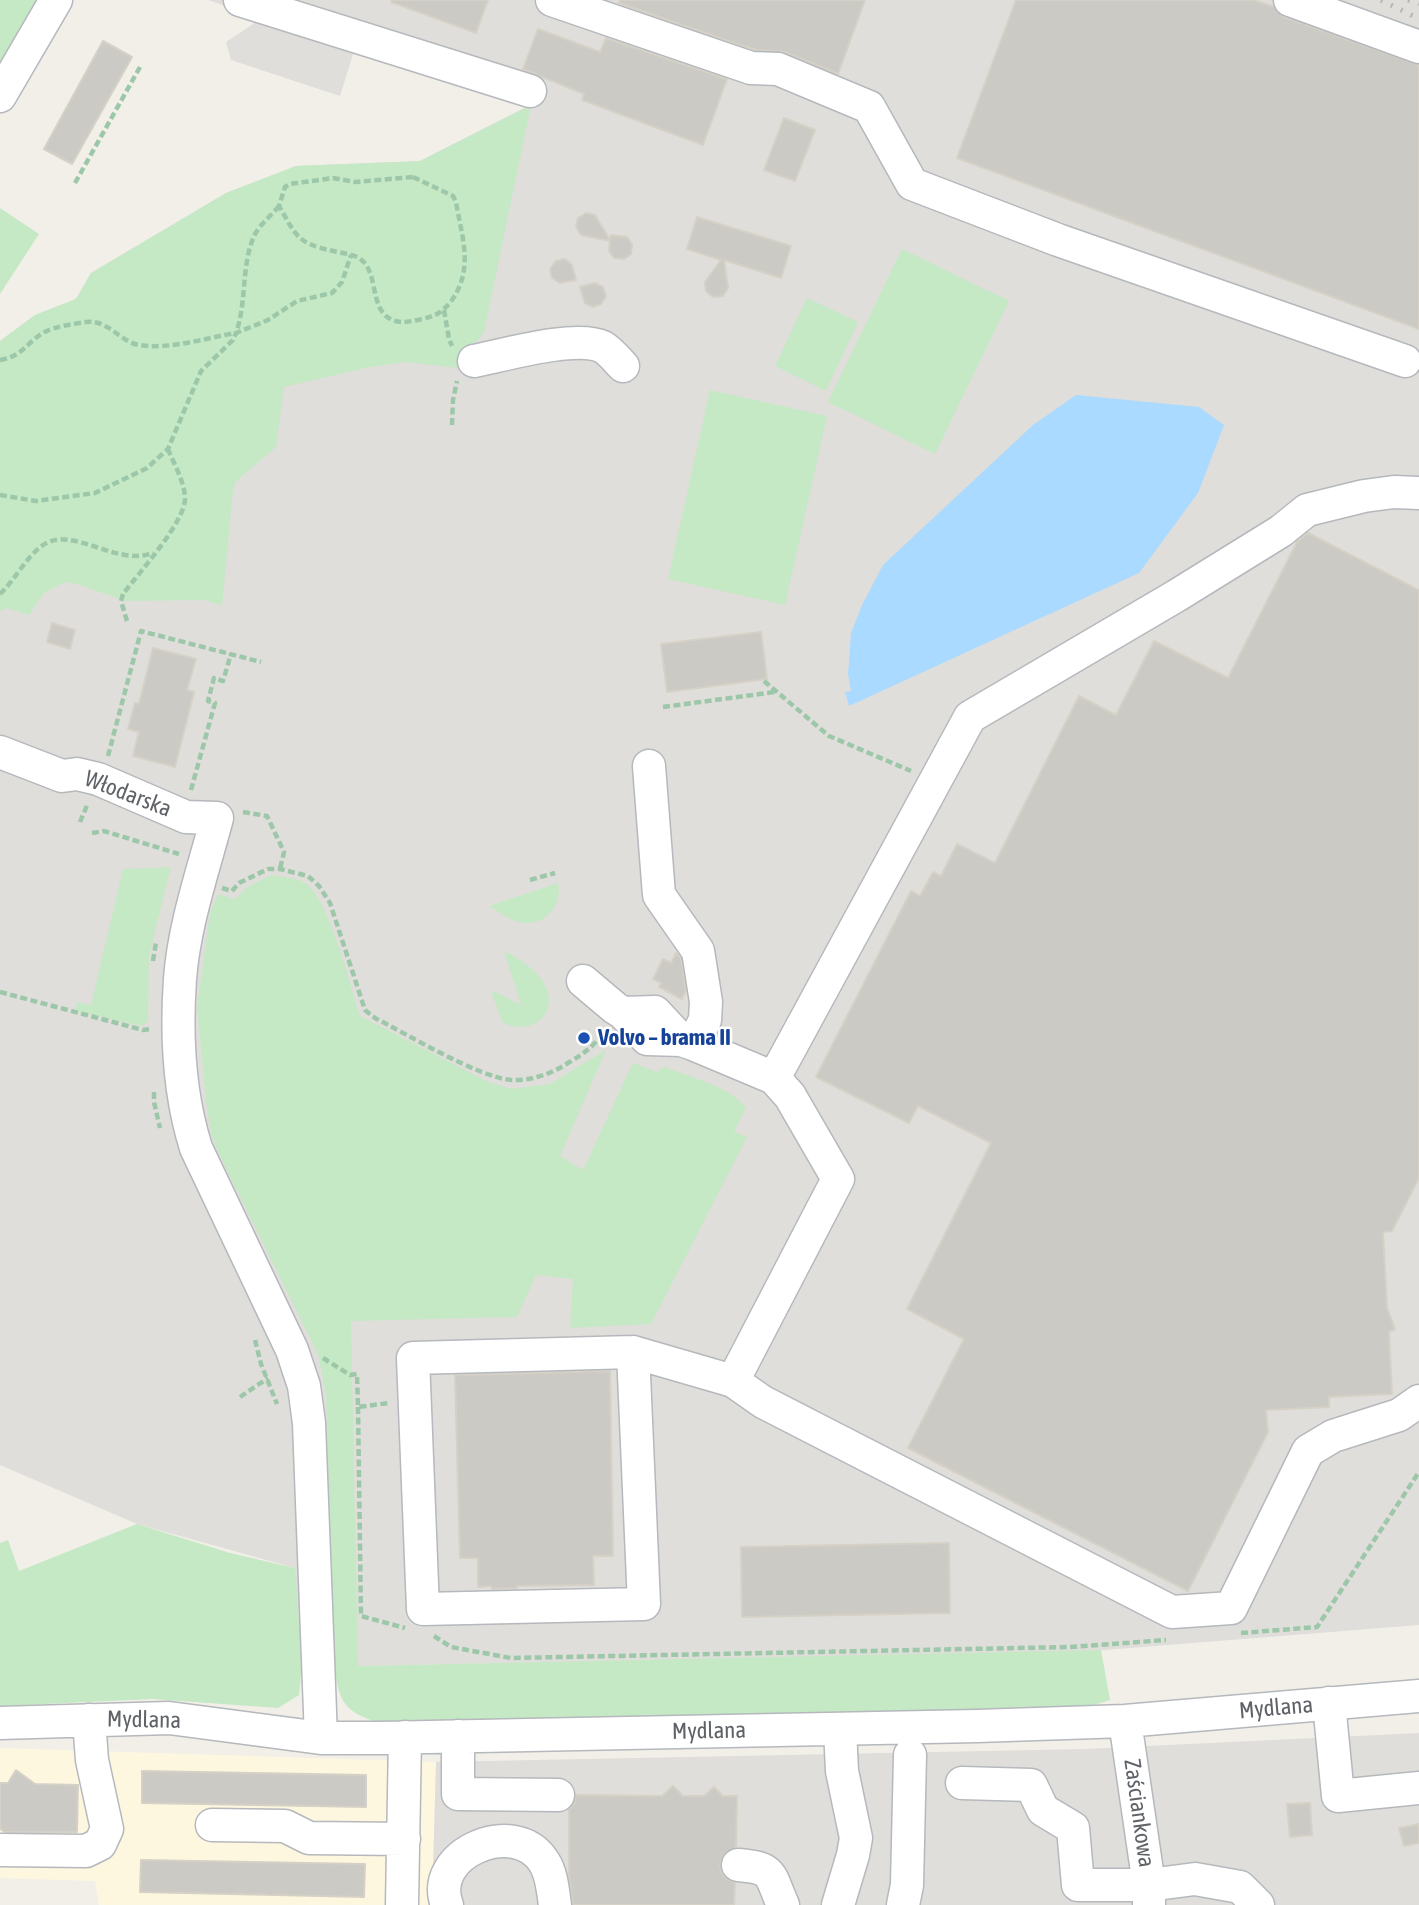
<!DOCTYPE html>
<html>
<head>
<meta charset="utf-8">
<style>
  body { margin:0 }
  canvas { display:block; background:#f1efe8 }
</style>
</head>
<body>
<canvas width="1419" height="1905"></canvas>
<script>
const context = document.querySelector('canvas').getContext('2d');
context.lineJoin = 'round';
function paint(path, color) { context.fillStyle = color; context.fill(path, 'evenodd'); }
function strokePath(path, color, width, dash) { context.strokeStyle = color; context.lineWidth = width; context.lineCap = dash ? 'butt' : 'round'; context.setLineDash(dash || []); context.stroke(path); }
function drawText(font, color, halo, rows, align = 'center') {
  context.font = font + ' "Asap Condensed",sans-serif'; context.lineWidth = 5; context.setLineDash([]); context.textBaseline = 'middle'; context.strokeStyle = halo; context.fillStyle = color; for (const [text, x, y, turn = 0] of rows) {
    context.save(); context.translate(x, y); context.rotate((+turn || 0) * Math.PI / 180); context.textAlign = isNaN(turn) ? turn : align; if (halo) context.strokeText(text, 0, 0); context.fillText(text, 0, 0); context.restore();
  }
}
paint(new Path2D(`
  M 0,1748 L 436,1762 L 432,1905 L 99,1905 L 95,1881 L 0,1878 Z`), '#fef7e0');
paint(new Path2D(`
  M 208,0 L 1419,0 L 1419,1625 L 1080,1652 L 358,1666 L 294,1676 L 295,1568 L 137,1524 L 0,1465 L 0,341 L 35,315 L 76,299 L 91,273 L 226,193 L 296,166 L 420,161 L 530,105 L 355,48 L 340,96 L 231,60 L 226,42 L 262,18 Z
  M 1419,1733 L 1419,1905 L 432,1905 L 436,1762 L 1085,1749 Z`), '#e0deda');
paint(new Path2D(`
  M 0,0 L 39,0 L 0,69 Z
  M 531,105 L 484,332 L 471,349 L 476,370 L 404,362 L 365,368 L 284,387 L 276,447 L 236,481 L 233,490 L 222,605 L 203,600 L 125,601 L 77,584 L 65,582 L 44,593 L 29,615 L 6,608 L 0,611 L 0,341 L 35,315 L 76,299 L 91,273 L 226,193 L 296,166 L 420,161 Z
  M 0,208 L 39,234 L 0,294 Z
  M 902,249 L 1009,301 L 935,454 L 828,402 Z
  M 807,298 L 858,322 L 826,391 L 775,366 Z
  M 710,390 L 827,416 L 785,605 L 668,579 Z
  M 171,867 L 149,956 L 148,1021 L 142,1026 L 76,1011 L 77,1002 L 91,1005 L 123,869 Z
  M 272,875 C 281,877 295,878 304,882 C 328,895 351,988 360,1016 L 488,1082 L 511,1089 L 550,1084 L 606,1050 L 560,1156 L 583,1170 L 633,1063 L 657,1072 L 664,1067 C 687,1076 732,1087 746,1108 L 734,1131 L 747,1137 L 651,1324 L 570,1328 L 573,1279 L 536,1275 L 517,1317 L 351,1321 L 358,1666 L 1101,1650 L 1110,1700 L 1077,1710 L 380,1723 C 347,1713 339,1704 335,1670 L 326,1394 L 318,1354 L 219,1154 L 211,1133 L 206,1101 L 197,1007 L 210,913 L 218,894 L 235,899 L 249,886 Z
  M 558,883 C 563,907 543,928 519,922 C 508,919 498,911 489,906 Z
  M 504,951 C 519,959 534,967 543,982 C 562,1012 532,1038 502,1022 L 491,990 L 521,1005 Z
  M 137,1524 L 230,1553 L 295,1568 L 302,1664 L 299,1695 L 278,1708 L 153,1699 L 0,1706 L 0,1543 L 8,1540 L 19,1571 Z`), '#c5e8c5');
paint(new Path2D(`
  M 1076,395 L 1199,407 L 1224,425 L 1198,493 L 1139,573 L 849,706 L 845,692 L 851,691 L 848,674 L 851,633 L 862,605 L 883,565 L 1033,425 Z`), '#aadaff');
const building = new Path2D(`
  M 392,0 L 488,0 L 476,33 L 391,2 Z
  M 620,0 L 865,0 L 838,74 L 785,52 L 757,50 L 740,45 L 619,3 Z
  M 1016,0 L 1254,0 L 1274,7 L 1284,17 L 1419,65 L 1419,329 L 957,158 Z
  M 538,29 L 600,52 L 606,38 L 727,79 L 703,145 L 582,100 L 584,94 L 523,69 Z
  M 103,41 L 132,57 L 72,164 L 44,149 Z
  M 784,118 L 815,130 L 795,181 L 764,170 Z
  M 586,213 L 595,215 L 610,240 L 611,235 L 627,237 L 632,244 L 631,254 L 624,259 L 614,258 L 609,251 L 610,241 L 581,235 L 576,227 L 578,218 Z
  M 697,217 L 791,246 L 781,278 L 724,260 L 728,288 L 723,296 L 713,297 L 706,291 L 705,282 L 721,260 L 687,249 Z
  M 565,259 L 572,265 L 576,280 L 560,283 L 552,278 L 550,269 L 556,261 Z
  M 595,283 L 603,287 L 606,296 L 601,304 L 593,307 L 585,303 L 580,287 Z
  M 1308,533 L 1419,590 L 1419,1178 L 1392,1231 L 1383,1232 L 1387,1308 L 1395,1329 L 1389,1332 L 1392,1394 L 1329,1397 L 1329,1407 L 1266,1410 L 1268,1432 L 1188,1591 L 908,1448 L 964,1339 L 907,1309 L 991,1143 L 918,1106 L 909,1123 L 816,1077 L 911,891 L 920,896 L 933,872 L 941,876 L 957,844 L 995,863 L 1079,696 L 1116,715 L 1154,641 L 1228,678 L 1297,542 Z
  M 52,623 L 75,630 L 70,649 L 47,642 Z
  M 761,632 L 767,679 L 667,692 L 661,644 Z
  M 153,648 L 196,659 L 187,690 L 194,692 L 175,767 L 133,756 L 139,732 L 128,729 L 135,703 L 139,704 Z
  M 676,953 L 681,958 L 686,991 L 682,999 L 659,987 L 661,983 L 653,979 L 663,959 L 671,963 Z
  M 610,1371 L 613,1556 L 593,1556 L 594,1585 L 517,1586 L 517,1588 L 492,1589 L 491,1586 L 478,1587 L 478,1558 L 460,1558 L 455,1375 Z
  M 949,1543 L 950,1613 L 742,1617 L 741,1547 Z
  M 16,1770 L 35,1784 L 78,1785 L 77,1832 L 5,1832 L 0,1829 L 0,1783 L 8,1783 Z
  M 142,1771 L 366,1775 L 366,1807 L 142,1803 Z
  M 673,1786 L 683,1796 L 704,1796 L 714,1787 L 723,1796 L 737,1796 L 736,1847 L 724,1854 L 720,1864 L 722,1873 L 727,1879 L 735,1883 L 734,1905 L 573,1905 L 569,1874 L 569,1809 L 574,1804 L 576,1795 L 662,1796 Z
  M 1310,1803 L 1312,1835 L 1290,1837 L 1287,1804 Z
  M 1419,1824 L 1419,1843 L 1404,1846 L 1399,1828 Z
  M 141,1860 L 365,1864 L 364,1897 L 140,1892 Z`);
paint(building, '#cccac5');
strokePath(building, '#d6d1c6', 2);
const minor = new Path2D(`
  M 240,0 L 530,91
  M 552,0 L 751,68 L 778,69 L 869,107 L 912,184 L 1058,240 L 1405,361
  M 1290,0 L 1419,47
  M 0,96 L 56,0
  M 474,361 C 504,355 577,334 603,347 C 611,352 617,360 623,366
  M 0,752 L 62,776 L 77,774 L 98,779 L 186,817 L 217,818 C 203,871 184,925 180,979 C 176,1036 179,1094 196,1148 L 292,1350 L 304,1386 L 309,1423 L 321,1738
  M 649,766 L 659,895 L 698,951 L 706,1002 L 705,1020 L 693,1044
  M 583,981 L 615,1008 L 623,1013 L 647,1039 L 681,1040 L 693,1044 L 774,1078 L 790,1096 L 838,1179 L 733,1381 L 763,1402 L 1172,1612 L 1231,1608 L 1308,1451 L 1333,1436 L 1399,1415 L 1419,1401
  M 623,1013 L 655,1012 L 681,1040
  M 774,1078 L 970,717 L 1176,596 L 1281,531 L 1307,510 L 1364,496 L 1394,492 L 1419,493
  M 633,1352 L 644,1604 L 423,1609 L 413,1358 L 633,1352 L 733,1381
  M 1329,1703 L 1338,1796 L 1419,1788
  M 1125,1721 L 1149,1885 L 1149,1905
  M 0,1723 L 169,1718 L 321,1738 L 379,1738 L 977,1726 L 1125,1721 L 1419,1696
  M 458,1736 L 458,1794 L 558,1795
  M 962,1783 L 1031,1785 L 1043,1810 L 1073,1828 L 1078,1885 L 1149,1885 L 1195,1879 L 1240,1887 L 1258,1905
  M 212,1825 L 285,1826 L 309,1838 L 404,1839
  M 0,1850 L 86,1851 L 100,1844 L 107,1829 L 92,1760 L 89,1720
  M 738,1865 C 775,1868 769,1874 783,1905
  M 402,1905 L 405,1737
  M 447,1905 C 427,1853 516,1816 544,1862 C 552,1874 553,1892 555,1905
  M 838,1905 L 853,1855 L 856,1838 L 842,1771 L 840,1729
  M 903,1905 L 907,1885 L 910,1755`);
strokePath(minor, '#b5b8bc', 35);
strokePath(new Path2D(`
  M 413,177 L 453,196 L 456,202 C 462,238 474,268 452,300 C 443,312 436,316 422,319 C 408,322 397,325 386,316 C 370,302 378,270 359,258 C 352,254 342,253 333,251 C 297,243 297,237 279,206 L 285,187 L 290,184 L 333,178 L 355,182 Z
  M 75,183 L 140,67
  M 279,206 C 271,216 260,224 254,236 C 241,266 247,302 236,333 L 268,320 L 297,301 L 332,293 L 342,282 L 351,255
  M 444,310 L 449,339 L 452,346
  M 0,360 C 24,356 26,342 45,332 C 56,326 74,324 86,322 C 108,319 120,342 139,345 C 168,350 207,338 235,333
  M 452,425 L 453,400 L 457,381
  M 0,495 L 36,501 L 95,493 L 147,468 L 168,449 L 201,371 L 233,340 L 236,333
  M 0,594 C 15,580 26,557 43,545 C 73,525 116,567 153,553
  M 127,621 L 121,601 L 123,594 C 138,574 187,520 185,497 C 184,481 174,464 168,449
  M 764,681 L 829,736 L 911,771
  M 663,707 L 775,692
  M 108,756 L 141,631 L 261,662
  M 191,790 L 215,703 L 208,701 L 214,678 L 223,681 L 231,654
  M 243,812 L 267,816 L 284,852 L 280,869
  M 80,822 L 88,803
  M 92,833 L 104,831 L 179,854
  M 530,880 L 555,873
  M 222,888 L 232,891 L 239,883 L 268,869 L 280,869 L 308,876 L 319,886 L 330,903 L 365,1010 L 375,1018 C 407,1034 479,1078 512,1080 C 531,1081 551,1074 568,1063 C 584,1053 593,1048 603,1032
  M 153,961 L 156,942
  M 0,992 L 143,1030 L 152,1029
  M 154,1092 L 154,1102 L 160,1128
  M 255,1340 L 261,1364 L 277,1404
  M 323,1358 L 350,1375 L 357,1374 L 358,1407 L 389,1403
  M 240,1397 L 268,1378
  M 358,1407 L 361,1616 L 405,1628
  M 1241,1633 L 1317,1627 L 1419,1472
  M 434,1636 L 451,1647 L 511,1658 L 1069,1647 L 1166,1640`), '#9cc7a9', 4.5, [7, 3.5]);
strokePath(minor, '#fff', 32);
strokePath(new Path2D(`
  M 1381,0 L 1419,19
  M 1408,0 L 1419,4`), '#b6b7b8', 5, [2, 9]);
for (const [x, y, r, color] of [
  [584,1038,7,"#1a4fb4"]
]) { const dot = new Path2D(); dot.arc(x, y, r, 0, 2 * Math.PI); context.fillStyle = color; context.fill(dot); strokePath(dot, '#fff', 2.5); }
drawText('23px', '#5f6368', '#fff', [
  ["Włodarska",128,794,21],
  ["Mydlana",1276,1708,-5],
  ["Mydlana",144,1720,1],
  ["Mydlana",709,1731,-1],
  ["Zaściankowa",1139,1813,82]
]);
drawText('bold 23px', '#164399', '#fff', [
  ["Volvo – brama II",598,1038]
], 'left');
</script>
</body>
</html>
